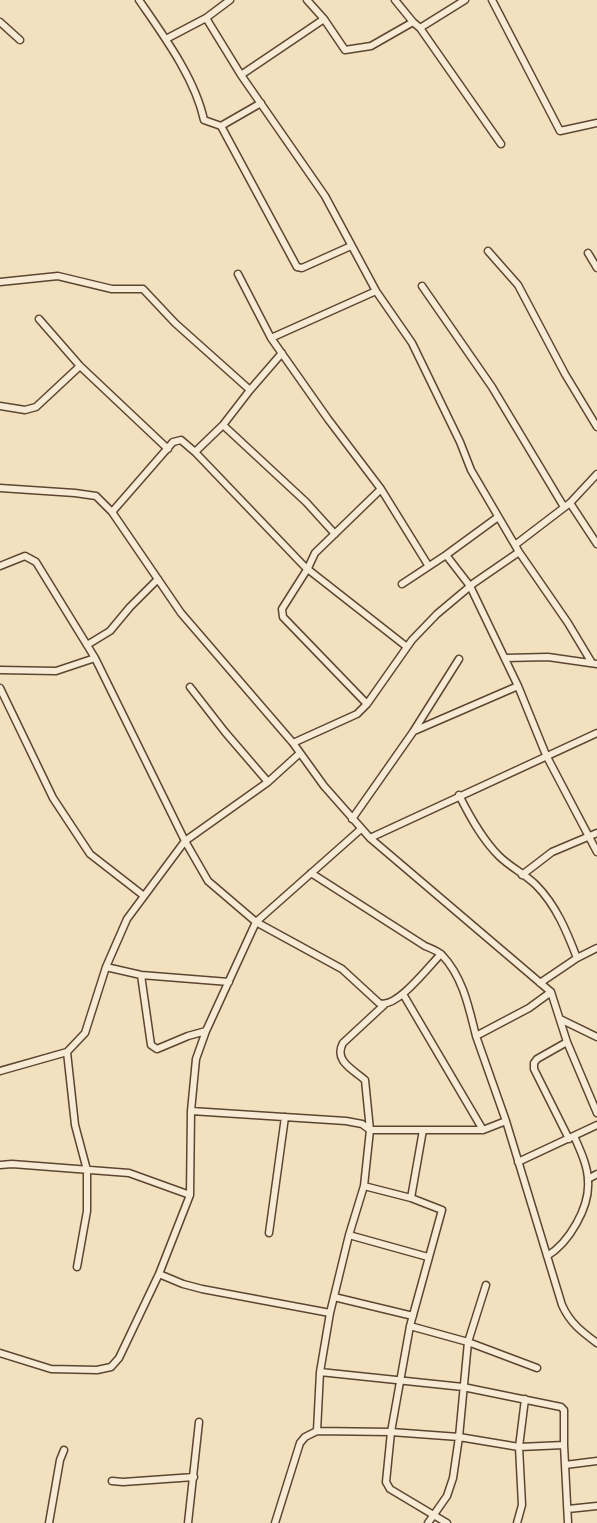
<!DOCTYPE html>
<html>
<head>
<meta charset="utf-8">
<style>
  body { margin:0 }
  canvas { display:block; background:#f3e0bf }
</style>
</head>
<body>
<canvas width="597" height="1523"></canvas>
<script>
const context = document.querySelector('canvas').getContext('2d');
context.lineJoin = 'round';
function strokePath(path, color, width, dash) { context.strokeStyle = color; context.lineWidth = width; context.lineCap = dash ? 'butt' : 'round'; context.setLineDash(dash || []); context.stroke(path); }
const minor = new Path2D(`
  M 139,0 C 163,35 195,78 204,120 L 221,126 L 297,267 L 302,268 L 351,246
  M 307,0 L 324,19 L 345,50 L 371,46 L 413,22
  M 395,0 L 413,22 L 420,28
  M 465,0 L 420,28 L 501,144
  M 492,0 L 560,131 L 597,123
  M 206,18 L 241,75 L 325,196 L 376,291 L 412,343 L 460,442 L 471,470 L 519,552 L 568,623 L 592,663
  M 0,22 L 20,40
  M 166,39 L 206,18 L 230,0
  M 241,75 L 324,19
  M 221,126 L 261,103
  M 488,251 L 518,285 L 565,374 L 597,427
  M 588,253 L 597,268
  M 238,274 L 271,338 L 328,419 L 381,489 L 428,565
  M 0,282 L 58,276 L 112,289 L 143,289 L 175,323 L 250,390
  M 422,286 L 492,387 L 564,507
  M 39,319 L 80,366 L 168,449
  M 271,338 L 376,291
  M 0,406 L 25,410 L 36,407 L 80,366
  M 223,425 L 306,502 L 335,534
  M 195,452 L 223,425 L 250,390 L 282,353
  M 0,488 L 75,493 L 96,496 L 112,512 L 181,613 L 293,743 L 324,786 L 370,838 L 551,992
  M 570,503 L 597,544
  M 112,512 L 173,442 L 181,440 L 195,452 L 305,567 L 407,647
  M 515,545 L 570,503 L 597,474
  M 446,555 L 470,586 L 518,686 L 546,755 L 597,852
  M 0,566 L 25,556 L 36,562 L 95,658 L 185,841 L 208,881 L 256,922 L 342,969 L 379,1003 C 396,1010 429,966 441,954
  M 402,584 L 446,555 L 498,517
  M 87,645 L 110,631 L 130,607 L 158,579
  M 505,658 L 548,657 L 597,664
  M 0,670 L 56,671 L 95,658
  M 190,687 L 225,732 L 268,782
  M 0,688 L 53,798 L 90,854 L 144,896
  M 367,704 L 283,617 L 282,609 L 308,568 L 315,553 L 381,489
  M 414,731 L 518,686
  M 293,743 L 357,714 L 367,704 L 412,640 L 437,614 L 474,583 L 519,552
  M 459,795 C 470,817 482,839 499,856 C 510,867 525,874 536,885 C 556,905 567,932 577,958 L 540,983
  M 352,819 L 413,732 L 459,659
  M 370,838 L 597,733
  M 311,873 L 425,946 C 430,948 438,951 442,955 C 463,977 469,1008 476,1036 L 529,1008 L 551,992 L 567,1042 L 597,1113
  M 522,875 L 552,852 L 597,833
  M 577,958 L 597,948
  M 106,967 L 141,975 L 229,982
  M 141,975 L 151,1045 L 157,1049 L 188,1036 L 206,1031
  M 403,994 L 483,1130
  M 560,1019 L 597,1037
  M 476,1036 L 506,1121 L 562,1305 C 570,1323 582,1332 597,1343
  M 567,1042 L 537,1059 L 534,1063 L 534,1069 L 569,1139
  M 67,1052 L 75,1125 L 87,1170 L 87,1211 L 77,1267
  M 0,1071 L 67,1052 L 85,1033 L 106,967 L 127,919 L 185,841 L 268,782 L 300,753
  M 191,1111 L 346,1121 L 362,1124 L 370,1130 L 483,1130 L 506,1121
  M 518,1162 L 597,1125
  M 0,1165 L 12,1164 L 129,1173 L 190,1195
  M 588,1179 L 597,1174
  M 364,1186 L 411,1198 L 442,1210 L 410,1326 L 391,1432 L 386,1482 L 390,1489 L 447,1523
  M 411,1198 L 423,1130
  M 269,1233 L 285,1117
  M 349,1235 L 428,1257
  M 547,1256 C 569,1243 590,1207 588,1181 C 588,1166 580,1150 574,1136
  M 159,1274 L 183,1284 L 202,1289 L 330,1313
  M 486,1285 L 468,1342 L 537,1368
  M 334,1297 L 413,1316
  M 410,1326 L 468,1342 L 459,1437 L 453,1478 L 447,1496 L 428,1523
  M 0,1353 L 51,1369 L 97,1370 L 111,1367 L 119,1358 L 159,1274 L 190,1195 L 191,1111 L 196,1059 L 206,1031 L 256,922 L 361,829
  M 320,1372 L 463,1387 L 561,1407 L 564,1410 L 564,1445 L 568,1523
  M 317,1431 L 391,1432 L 459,1437 L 519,1447 L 564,1445
  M 565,1465 L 597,1461
  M 112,1481 L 123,1482 L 194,1477
  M 568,1509 L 597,1506
  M 49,1523 L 60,1460 L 64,1450
  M 188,1523 L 199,1422
  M 275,1523 L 300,1443 L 305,1437 L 317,1431 L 320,1372 L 330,1313 L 349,1235 L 364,1186 L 370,1130 L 365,1080 C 354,1070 333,1061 343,1043 L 384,1005
  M 517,1523 L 522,1505 L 519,1447 L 525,1399`);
strokePath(minor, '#5c4630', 9);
strokePath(minor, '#f7ebd5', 6);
</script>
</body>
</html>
